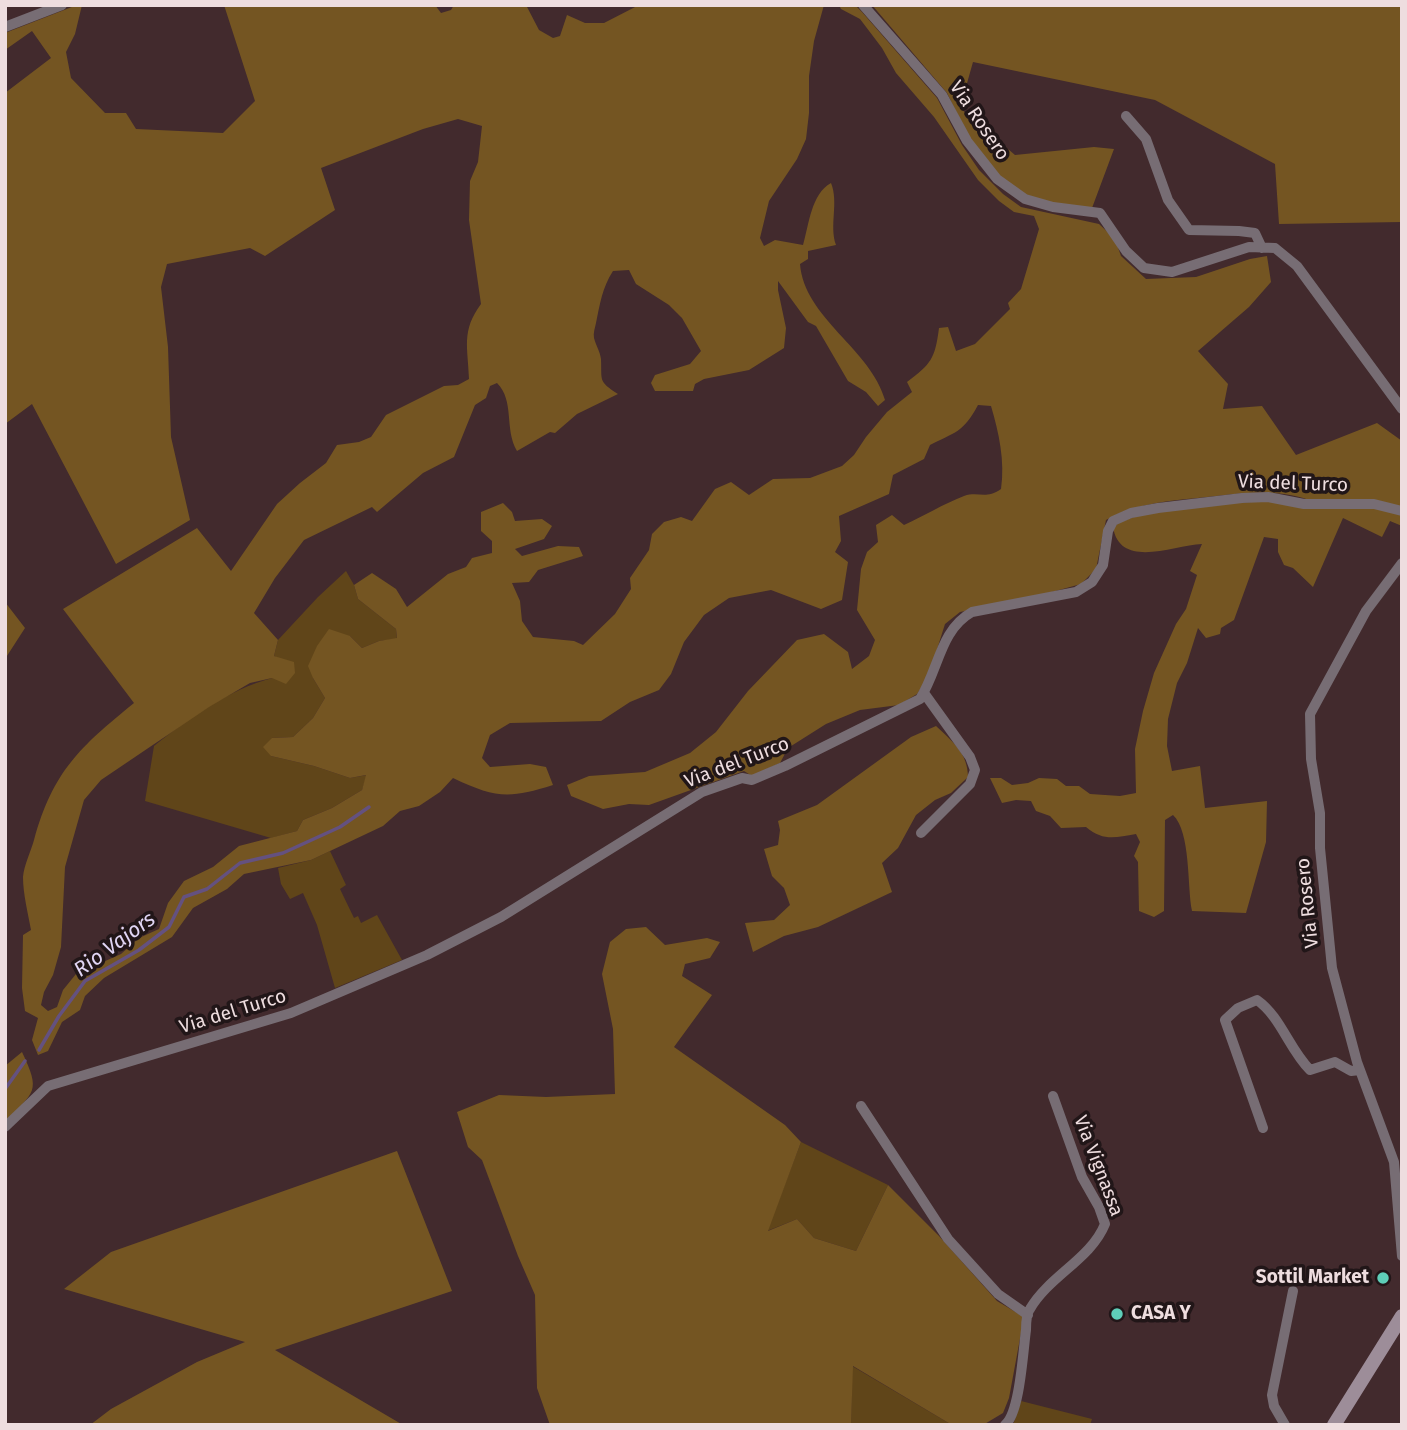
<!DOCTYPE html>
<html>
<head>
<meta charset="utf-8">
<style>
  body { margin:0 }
  #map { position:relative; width:1407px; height:1430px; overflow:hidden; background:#422a2d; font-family:"Fira Sans",sans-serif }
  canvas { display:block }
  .frame { position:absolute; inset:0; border:7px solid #eedddf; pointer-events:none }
</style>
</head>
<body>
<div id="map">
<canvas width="1407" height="1430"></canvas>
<div class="frame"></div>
</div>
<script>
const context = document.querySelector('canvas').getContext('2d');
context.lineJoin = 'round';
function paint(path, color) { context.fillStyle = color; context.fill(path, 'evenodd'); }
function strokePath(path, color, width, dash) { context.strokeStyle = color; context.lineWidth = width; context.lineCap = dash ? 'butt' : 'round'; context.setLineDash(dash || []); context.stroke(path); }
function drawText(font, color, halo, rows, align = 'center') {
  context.font = font + ' "Fira Sans",sans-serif'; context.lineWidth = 7; context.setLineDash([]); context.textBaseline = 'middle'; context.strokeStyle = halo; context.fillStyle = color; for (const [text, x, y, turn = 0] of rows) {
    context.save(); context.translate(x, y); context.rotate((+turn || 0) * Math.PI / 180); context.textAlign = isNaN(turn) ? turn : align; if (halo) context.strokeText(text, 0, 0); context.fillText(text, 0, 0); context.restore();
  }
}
paint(new Path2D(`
  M 346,571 L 354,585 L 358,599 L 396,629 L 397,639 L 379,641 L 362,648 L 350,636 L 313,678 L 325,698 L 313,718 L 293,737 L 272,738 L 271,756 L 314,766 L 350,778 L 367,775 L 362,790 L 332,808 L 303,820 L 297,831 L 271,838 L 145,801 L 154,746 C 189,718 228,690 272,678 L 282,660 L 274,656 L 278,640 L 318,597 Z
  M 330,851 L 346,885 L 340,889 L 354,918 L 358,916 L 361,923 L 377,915 L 402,960 L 335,988 L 317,925 L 303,893 L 290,899 L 281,884 L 278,868 L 311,860 Z
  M 801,1142 L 888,1185 L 856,1251 L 814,1238 L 797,1219 L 767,1231 Z
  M 852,1366 L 952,1425 L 851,1425 Z
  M 1021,1401 L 1092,1419 L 1090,1425 L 1013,1425 Z`), '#604519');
paint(new Path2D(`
  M 77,5 L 82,5 L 75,34 L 66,52 L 71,78 L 105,113 L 126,113 L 136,129 L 223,133 L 255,101 L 224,5 L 435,5 L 441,13 L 451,10 L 454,5 L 526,5 L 539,30 L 553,38 L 560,36 L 567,15 L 585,23 L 604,23 L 639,5 L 824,5 L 814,41 L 809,76 L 809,113 L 806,139 L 797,159 L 769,201 L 760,238 L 764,246 L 775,240 L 803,245 C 809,225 811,194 831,183 C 839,203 829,225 836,245 L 808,251 L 808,259 L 800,264 C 804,318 871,349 885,400 L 878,406 L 866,392 L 848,381 L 816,326 L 808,322 L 778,281 L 778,290 L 786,328 L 784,348 L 749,370 L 704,379 L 695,384 L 693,391 L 655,391 L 651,383 L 655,375 L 690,364 L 701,351 L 682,318 L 669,305 L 636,284 L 629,270 L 613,271 C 602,288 600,304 596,323 C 595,328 593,333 594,338 C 596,346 600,351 601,359 C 602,381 598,381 618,394 L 577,414 L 555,433 L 550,432 L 517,451 C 504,429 515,401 497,383 L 490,386 L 486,398 L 475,405 L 454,457 L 423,473 L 377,512 L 372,507 L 304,540 L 275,578 L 254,613 L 278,640 L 274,656 L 294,662 L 295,673 L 286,684 L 272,678 L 250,683 L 209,707 L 101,780 L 84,800 L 65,867 L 61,947 L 53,975 L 44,992 L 41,1005 L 48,1011 L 57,1007 L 63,990 L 76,974 L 121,954 L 139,938 L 159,929 L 168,903 L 184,881 L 213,867 L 239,846 L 297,831 L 303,820 L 332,808 L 362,790 L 366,775 L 350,778 L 314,766 L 271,756 L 263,747 L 272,738 L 293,737 L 313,718 L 325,698 L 313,678 L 308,666 L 317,646 L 329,629 L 350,636 L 362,648 L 379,641 L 397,638 L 396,629 L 358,599 L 354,585 L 372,573 L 396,589 L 407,607 L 448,574 L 466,567 L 472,558 L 492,553 L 492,541 L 481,531 L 481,512 L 503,503 L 512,512 L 515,521 L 542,519 L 552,526 L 544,539 L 515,549 L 522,556 L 558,546 L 579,547 L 583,556 L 538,570 L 529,582 L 512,583 L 520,601 L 522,621 L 533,637 L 574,641 L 583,645 L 615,614 L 631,589 L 630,578 L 649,550 L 652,534 L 664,522 L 681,517 L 692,521 L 715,489 L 731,482 L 749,495 L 773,479 L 810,478 L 842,466 L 854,455 L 866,437 L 887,412 L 912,392 L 907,382 C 931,364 935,359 939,328 L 948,327 L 956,351 L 975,344 L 1010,309 L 1008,303 L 1021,289 L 1039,229 L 1034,216 L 1014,212 L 999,201 L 978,180 L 934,117 L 896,73 L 882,48 L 860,19 L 841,9 L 839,5 L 855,5 L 862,12 L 937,98 L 962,145 L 979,170 L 1003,194 L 1021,207 L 1099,224 L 1115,239 L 1121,256 L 1146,279 L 1196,277 L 1250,259 L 1267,256 L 1271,282 L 1249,307 L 1198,351 L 1228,384 L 1223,409 L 1262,406 L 1296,455 L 1377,423 L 1402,441 L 1402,526 L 1390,521 L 1382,537 L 1343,518 L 1313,587 L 1293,568 L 1284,565 L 1278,552 L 1278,539 L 1264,537 L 1234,620 L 1221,628 L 1220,634 L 1206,638 L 1198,628 L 1187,663 L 1177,683 L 1168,719 L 1167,746 L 1172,771 L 1200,766 L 1205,808 L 1267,801 L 1266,842 L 1246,913 L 1192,911 C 1187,886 1191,832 1173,815 L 1165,820 L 1164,911 L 1154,917 L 1139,911 L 1138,862 L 1134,856 L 1140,842 L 1136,834 C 1114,838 1103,841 1086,827 L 1061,828 L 1050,816 L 1036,811 L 1031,801 L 1016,800 L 1002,803 L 990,778 L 1001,778 L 1012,785 L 1028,783 L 1039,778 L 1057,779 L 1066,786 L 1079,786 L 1090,794 L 1120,796 L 1136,793 L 1135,749 L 1143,711 L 1154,673 L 1176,624 L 1186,609 L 1197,575 L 1190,571 L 1202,544 C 1174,545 1120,570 1113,527 C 1146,502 1266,502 1309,500 C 1276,488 1241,493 1207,497 C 1168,501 1142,502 1106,520 L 1096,569 L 1081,584 L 1030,598 L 960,612 L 945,624 L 928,678 L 917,694 L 899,705 L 860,710 L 826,724 L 788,748 L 780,763 L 752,776 L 744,771 L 649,805 L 629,804 L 603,809 L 571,796 L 567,785 L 589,776 L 645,772 L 690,753 L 716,732 L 748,691 L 797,640 L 824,634 L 848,652 L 852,669 L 869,656 L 875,640 L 857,610 L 861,569 L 867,552 L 878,542 L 876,525 L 892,515 L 904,525 C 924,516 943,504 964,496 C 979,491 985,500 1001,489 C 1005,461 999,433 991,406 L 978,405 C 963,433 955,432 930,445 L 924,459 L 893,475 L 889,494 L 839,516 L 841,541 L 835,552 L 848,562 L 842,600 L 821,609 L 771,590 L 729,598 L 704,615 L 684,642 L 671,674 L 659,690 L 630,702 L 601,721 L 510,723 L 490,735 L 482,758 L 490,767 L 530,764 L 546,767 L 553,785 C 509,799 495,798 453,778 L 440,792 L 419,806 L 400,811 L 383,826 L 311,860 L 244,874 L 227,889 L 193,908 L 172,937 L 104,978 L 85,996 L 80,1010 L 62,1022 L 48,1051 L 38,1055 L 32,1040 L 38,1018 L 25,1011 L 22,988 L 23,935 L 31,930 C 28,913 23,894 23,877 C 24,865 31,851 34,840 C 53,771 80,747 134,703 L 63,609 L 197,528 L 231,571 L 277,504 L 300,483 L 326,463 L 337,445 L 359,442 L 371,437 L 386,415 L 444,386 L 458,385 L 469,379 C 468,347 461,331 481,304 L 469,220 L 470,181 L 478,162 L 482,126 L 458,119 L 423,129 L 321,168 L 335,210 L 265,256 L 250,248 L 167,264 L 161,287 L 168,347 L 171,437 L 190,520 L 116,564 L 32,404 L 5,424 L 5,93 L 51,58 L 32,31 L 5,50 L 5,33 Z
  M 872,5 L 1402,5 L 1402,222 L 1279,224 L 1275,164 L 1155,100 L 973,62 L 960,108 L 1015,155 L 1094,147 L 1114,149 L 1092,208 L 1056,204 L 1027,196 L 1000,178 L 969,138 L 947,93 Z
  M 5,602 L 25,628 L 5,659 Z
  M 936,726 C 952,741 968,753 968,777 L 951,793 L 935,800 L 916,815 L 898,848 L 882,863 L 892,892 L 818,927 L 784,936 L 753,952 L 745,923 L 774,920 L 790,905 L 784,888 L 772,876 L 764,849 L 778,845 L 780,830 L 778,821 L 817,805 L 911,737 Z
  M 646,927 L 665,945 L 707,938 L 720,942 L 710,958 L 685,964 L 682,976 L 712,995 L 674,1047 L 785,1125 L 801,1142 L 768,1231 L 797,1219 L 814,1238 L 856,1251 L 888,1185 L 939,1236 L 997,1301 L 1024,1317 L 1009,1398 L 1003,1413 L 983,1425 L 952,1425 L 853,1366 L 851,1425 L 550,1425 L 537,1388 L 535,1295 L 518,1256 L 482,1160 L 468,1147 L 457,1112 L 499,1095 L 546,1097 L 615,1094 L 613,1029 L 602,974 L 610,942 L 626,929 Z
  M 22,1052 C 41,1092 35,1091 5,1122 L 5,1066 Z
  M 397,1151 L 452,1291 L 275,1350 L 403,1425 L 90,1425 L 111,1409 L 197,1362 L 245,1342 L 64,1289 L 111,1252 Z`), '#745522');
strokePath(new Path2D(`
  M 39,1050 L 59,1016 L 85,981 L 139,950 L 169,927 L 184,897 L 207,889 L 240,863 L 283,853 L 340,827 L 369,807
  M 5,1089 L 25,1061`), '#645180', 3.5);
strokePath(new Path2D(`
  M 863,5 L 942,95 L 967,141 L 997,179 L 1025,199 L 1053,207 L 1100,213 L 1126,251 L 1144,268 L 1172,272 L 1249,247 L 1275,248 L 1297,266 L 1402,409
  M 5,27 L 62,5
  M 1126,116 L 1146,139 L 1168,200 L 1189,230 L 1239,231 L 1255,233 L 1262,248
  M 1402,563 L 1366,611 L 1310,714 L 1311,759 L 1320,813 L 1320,848 L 1332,968 L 1357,1062 L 1394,1162 L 1402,1256
  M 921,833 L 970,784 L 975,770 L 970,757 L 924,693
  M 861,1106 L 948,1239 L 998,1294 L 1028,1315
  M 5,1127 L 48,1086 L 291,1013 L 427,955 L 501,917 L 702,792 L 742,778 L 752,780 L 785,766 L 920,699 C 939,669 940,630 972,612 L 1076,592 L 1092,582 L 1103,565 L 1108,531 L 1113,521 L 1131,513 L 1158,508 L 1242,498 L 1268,497 L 1304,504 L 1374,504 L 1402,511
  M 1263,1128 L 1225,1020 L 1238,1008 L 1257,1000 C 1281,1017 1289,1049 1310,1070 L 1335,1062 L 1351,1071 L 1360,1070
  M 1005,1425 C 1020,1413 1023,1351 1026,1330 C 1026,1324 1026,1314 1030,1309 C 1049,1276 1091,1259 1105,1224 L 1099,1207 L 1082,1177 L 1053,1096
  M 1285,1425 L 1274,1406 L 1272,1395 L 1293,1291`), '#776d74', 10);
strokePath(new Path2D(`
  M 1334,1425 L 1402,1316`), '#9d8d99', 14);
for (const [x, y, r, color] of [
  [1383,1278,7,"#5eceb8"],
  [1117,1314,7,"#5eceb8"]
]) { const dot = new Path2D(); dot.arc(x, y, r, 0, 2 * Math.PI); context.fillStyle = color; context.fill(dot); strokePath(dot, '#211618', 2.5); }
drawText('19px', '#eedddf', '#211618', [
  ["Via Rosero",979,121,56],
  ["Via del Turco",1293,484,2],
  ["Via del Turco",737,763,-21],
  ["Via Rosero",1308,903,-96],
  ["Via del Turco",233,1012,-17],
  ["Via Vignassa",1098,1166,69]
]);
drawText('bold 19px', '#eedddf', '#211618', [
  ["Sottil Market",1369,1278],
  ["CASA Y",1131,1314,"left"]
], 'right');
drawText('italic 21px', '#e1d6f5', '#211618', [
  ["Rio Vajors",115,945,-36]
]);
</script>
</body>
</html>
